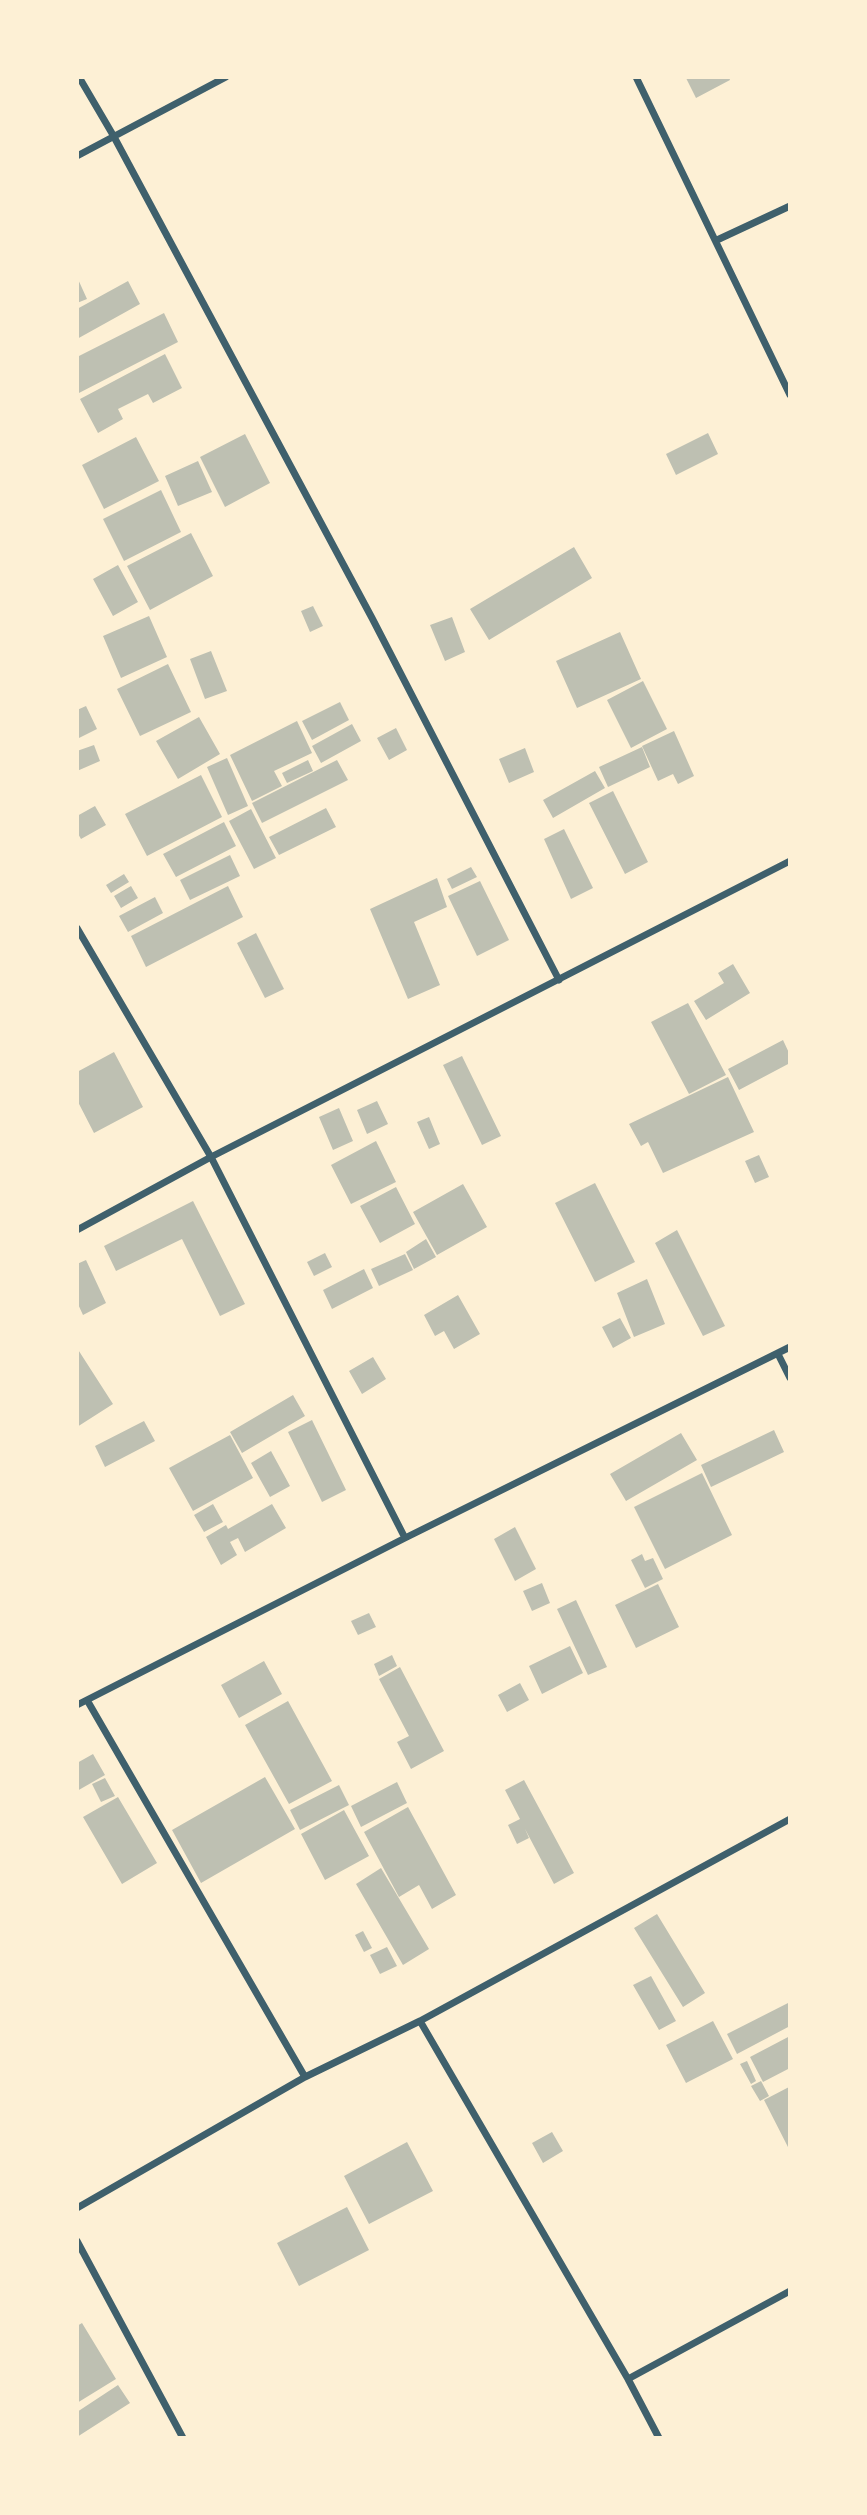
<!DOCTYPE html>
<html>
<head>
<meta charset="utf-8">
<style>
  body { margin:0 }
  #map { position:relative; width:867px; height:2515px; overflow:hidden; background:#fdf0d5; font-family:"DM Sans",sans-serif }
  canvas { display:block }
  .frame { position:absolute; inset:0; border:79px solid #fdf0d5; pointer-events:none }
</style>
</head>
<body>
<div id="map">
<canvas width="867" height="2515"></canvas>
<div class="frame"></div>
</div>
<script>
const context = document.querySelector('canvas').getContext('2d');
context.lineJoin = 'round';
function paint(path, color) { context.fillStyle = color; context.fill(path, 'evenodd'); }
function strokePath(path, color, width, dash) { context.strokeStyle = color; context.lineWidth = width; context.lineCap = dash ? 'butt' : 'round'; context.setLineDash(dash || []); context.stroke(path); }
paint(new Path2D(`
  M 689,77 L 729,77 L 730,80 L 696,98 L 686,78 Z
  M 77,277 L 87,299 L 77,303 Z
  M 128,281 L 140,304 L 77,339 L 77,309 Z
  M 164,313 L 178,342 L 77,394 L 77,357 Z
  M 165,354 L 182,388 L 153,403 L 148,394 L 118,409 L 123,419 L 98,433 L 80,399 Z
  M 708,433 L 718,454 L 676,475 L 666,454 Z
  M 245,434 L 270,483 L 225,507 L 200,457 Z
  M 136,437 L 159,481 L 104,509 L 82,465 Z
  M 198,461 L 212,492 L 178,506 L 165,476 Z
  M 161,490 L 181,532 L 124,561 L 103,519 Z
  M 191,533 L 213,576 L 150,610 L 127,566 Z
  M 574,547 L 592,578 L 489,640 L 470,609 Z
  M 118,565 L 138,602 L 113,616 L 93,579 Z
  M 313,606 L 323,626 L 310,632 L 301,611 Z
  M 149,616 L 167,657 L 121,678 L 103,636 Z
  M 452,617 L 465,652 L 445,661 L 430,625 Z
  M 620,632 L 641,679 L 577,708 L 556,661 Z
  M 211,651 L 227,691 L 205,699 L 190,659 Z
  M 168,664 L 191,712 L 140,736 L 117,689 Z
  M 643,681 L 667,729 L 631,748 L 607,700 Z
  M 340,702 L 349,720 L 312,740 L 302,721 Z
  M 86,706 L 97,729 L 77,739 L 77,710 Z
  M 199,717 L 220,754 L 178,779 L 156,741 Z
  M 297,721 L 312,753 L 274,771 L 282,786 L 252,801 L 230,755 Z
  M 352,724 L 361,741 L 321,763 L 312,746 Z
  M 396,728 L 407,750 L 389,760 L 377,738 Z
  M 674,731 L 694,776 L 678,784 L 673,774 L 658,781 L 642,746 Z
  M 94,745 L 100,761 L 77,771 L 77,751 Z
  M 642,747 L 650,767 L 608,787 L 599,767 Z
  M 525,748 L 534,772 L 509,783 L 499,759 Z
  M 227,758 L 248,806 L 228,815 L 207,767 Z
  M 308,760 L 313,771 L 287,783 L 282,773 Z
  M 337,760 L 348,780 L 262,823 L 252,803 Z
  M 595,771 L 605,788 L 553,818 L 543,800 Z
  M 201,775 L 222,817 L 147,856 L 125,814 Z
  M 613,791 L 648,862 L 625,874 L 589,803 Z
  M 95,806 L 106,825 L 81,839 L 77,832 L 77,816 Z
  M 326,808 L 336,827 L 279,855 L 269,837 Z
  M 251,809 L 276,858 L 254,869 L 229,821 Z
  M 224,822 L 236,846 L 176,877 L 163,854 Z
  M 564,829 L 593,888 L 571,899 L 544,839 Z
  M 230,855 L 240,876 L 190,900 L 180,880 Z
  M 471,867 L 477,877 L 452,889 L 447,879 Z
  M 124,874 L 129,882 L 111,893 L 106,885 Z
  M 437,878 L 447,907 L 414,922 L 440,985 L 408,999 L 370,909 Z
  M 480,881 L 509,940 L 477,956 L 448,896 Z
  M 131,886 L 138,898 L 121,908 L 114,896 Z
  M 228,886 L 243,917 L 146,967 L 131,936 Z
  M 155,897 L 163,913 L 128,932 L 119,916 Z
  M 256,933 L 284,989 L 265,998 L 237,943 Z
  M 733,964 L 750,993 L 706,1020 L 694,1001 L 724,983 L 718,973 Z
  M 688,1003 L 726,1075 L 689,1094 L 651,1022 Z
  M 783,1040 L 790,1055 L 790,1063 L 739,1090 L 728,1069 Z
  M 114,1052 L 143,1107 L 94,1133 L 77,1100 L 77,1072 Z
  M 462,1056 L 501,1136 L 482,1145 L 443,1065 Z
  M 728,1077 L 754,1132 L 663,1173 L 648,1142 L 641,1146 L 629,1124 Z
  M 377,1101 L 388,1124 L 367,1134 L 357,1110 Z
  M 339,1108 L 353,1141 L 333,1150 L 319,1117 Z
  M 429,1117 L 440,1144 L 429,1149 L 417,1122 Z
  M 376,1141 L 396,1182 L 351,1204 L 331,1165 Z
  M 759,1155 L 769,1177 L 755,1183 L 745,1161 Z
  M 595,1183 L 635,1262 L 595,1282 L 555,1203 Z
  M 463,1184 L 487,1227 L 437,1255 L 413,1212 Z
  M 396,1187 L 415,1224 L 380,1243 L 360,1206 Z
  M 193,1201 L 245,1304 L 220,1316 L 182,1239 L 116,1271 L 104,1246 Z
  M 677,1230 L 725,1326 L 703,1336 L 655,1243 Z
  M 426,1239 L 436,1257 L 414,1269 L 406,1252 Z
  M 325,1253 L 332,1267 L 314,1276 L 307,1262 Z
  M 405,1254 L 413,1270 L 379,1286 L 371,1269 Z
  M 86,1260 L 106,1303 L 83,1315 L 77,1302 L 77,1264 Z
  M 364,1269 L 373,1288 L 332,1309 L 323,1290 Z
  M 647,1279 L 665,1324 L 634,1337 L 617,1293 Z
  M 458,1295 L 480,1334 L 454,1349 L 444,1331 L 435,1336 L 424,1315 Z
  M 620,1318 L 631,1338 L 613,1348 L 602,1327 Z
  M 77,1348 L 113,1404 L 77,1427 Z
  M 373,1357 L 386,1379 L 362,1394 L 349,1371 Z
  M 293,1395 L 305,1416 L 242,1453 L 230,1432 Z
  M 312,1420 L 346,1490 L 322,1502 L 288,1432 Z
  M 144,1421 L 155,1441 L 105,1467 L 95,1446 Z
  M 774,1430 L 784,1452 L 711,1487 L 701,1465 Z
  M 681,1433 L 697,1460 L 626,1501 L 610,1474 Z
  M 230,1435 L 253,1478 L 193,1511 L 169,1468 Z
  M 271,1451 L 290,1486 L 270,1497 L 251,1463 Z
  M 702,1473 L 732,1535 L 665,1569 L 634,1507 Z
  M 213,1504 L 223,1522 L 204,1532 L 194,1515 Z
  M 272,1504 L 286,1528 L 245,1552 L 238,1538 L 230,1542 L 237,1555 L 221,1565 L 206,1537 L 226,1525 L 228,1529 Z
  M 515,1527 L 536,1569 L 515,1581 L 494,1539 Z
  M 642,1554 L 645,1561 L 653,1558 L 663,1579 L 645,1588 L 631,1560 Z
  M 542,1583 L 550,1603 L 532,1611 L 523,1591 Z
  M 658,1584 L 679,1627 L 636,1648 L 615,1605 Z
  M 576,1600 L 607,1667 L 588,1675 L 557,1609 Z
  M 369,1613 L 376,1627 L 358,1635 L 351,1621 Z
  M 570,1646 L 583,1673 L 542,1694 L 529,1666 Z
  M 392,1655 L 397,1666 L 379,1676 L 374,1664 Z
  M 264,1661 L 282,1694 L 239,1718 L 221,1685 Z
  M 400,1667 L 444,1751 L 411,1769 L 397,1742 L 409,1736 L 379,1679 Z
  M 520,1683 L 529,1700 L 507,1712 L 498,1695 Z
  M 288,1701 L 332,1781 L 289,1804 L 245,1725 Z
  M 93,1754 L 105,1775 L 77,1791 L 77,1763 Z
  M 265,1777 L 295,1829 L 201,1883 L 172,1830 Z
  M 105,1778 L 115,1796 L 101,1802 L 92,1784 Z
  M 524,1780 L 574,1873 L 554,1884 L 525,1829 L 529,1838 L 517,1844 L 508,1825 L 520,1819 L 505,1790 Z
  M 397,1782 L 407,1803 L 361,1827 L 351,1806 Z
  M 339,1785 L 349,1805 L 300,1830 L 290,1810 Z
  M 118,1797 L 157,1863 L 122,1884 L 83,1817 Z
  M 408,1807 L 456,1895 L 432,1909 L 419,1885 L 399,1897 L 364,1832 Z
  M 344,1810 L 369,1856 L 325,1880 L 301,1834 Z
  M 381,1868 L 429,1949 L 403,1965 L 356,1884 Z
  M 657,1914 L 705,1993 L 683,2007 L 634,1928 Z
  M 363,1931 L 372,1948 L 364,1952 L 355,1935 Z
  M 387,1947 L 397,1966 L 380,1974 L 370,1955 Z
  M 651,1976 L 676,2021 L 659,2030 L 633,1985 Z
  M 790,2002 L 790,2026 L 737,2054 L 727,2034 Z
  M 713,2021 L 733,2059 L 686,2083 L 666,2045 Z
  M 790,2036 L 790,2068 L 763,2082 L 750,2057 Z
  M 747,2061 L 756,2081 L 751,2084 L 740,2064 Z
  M 761,2081 L 769,2096 L 760,2101 L 751,2086 Z
  M 789,2087 L 790,2090 L 790,2151 L 764,2100 Z
  M 552,2132 L 563,2151 L 543,2163 L 532,2143 Z
  M 407,2142 L 433,2191 L 369,2224 L 344,2176 Z
  M 347,2207 L 369,2250 L 299,2286 L 277,2243 Z
  M 82,2323 L 116,2379 L 77,2403 L 77,2326 Z
  M 118,2385 L 130,2403 L 77,2437 L 77,2412 Z`), '#bec0b2');
strokePath(new Path2D(`
  M 79,77 L 113,135 L 372,618 L 559,980
  M 636,77 L 790,395
  M 77,156 L 226,77
  M 717,240 L 790,206
  M 77,928 L 211,1157 L 405,1538
  M 77,1230 L 211,1157 L 790,861
  M 778,1354 L 790,1378
  M 87,1700 L 305,2077
  M 77,1705 L 405,1538 L 790,1347
  M 420,2021 L 628,2379 L 659,2438
  M 77,2208 L 305,2077 L 420,2021 L 790,1819
  M 77,2241 L 183,2438
  M 628,2379 L 790,2291`), '#3f606c', 7);
</script>
</body>
</html>
